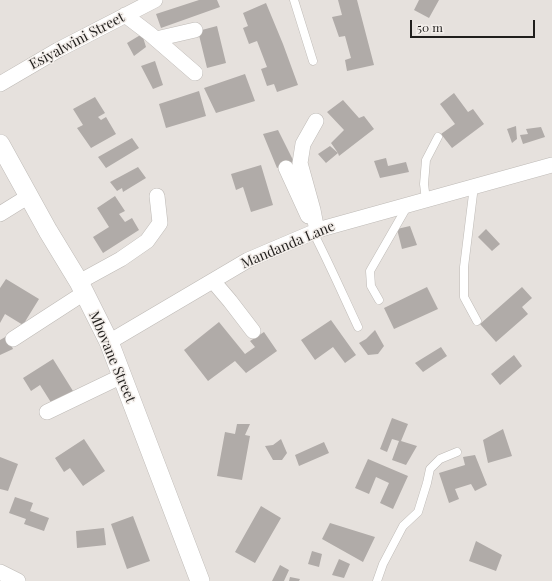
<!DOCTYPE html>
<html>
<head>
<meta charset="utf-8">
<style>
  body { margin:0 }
  #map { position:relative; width:552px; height:581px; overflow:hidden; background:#e6e1dd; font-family:"Playfair Display",serif }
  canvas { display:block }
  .scale { position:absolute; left:410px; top:20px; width:125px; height:18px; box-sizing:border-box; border:2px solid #201e1c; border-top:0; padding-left:5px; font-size:12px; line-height:14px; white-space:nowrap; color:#201e1c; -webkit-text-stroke:3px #f3eeea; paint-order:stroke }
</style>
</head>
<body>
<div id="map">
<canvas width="552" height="581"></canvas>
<div class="scale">50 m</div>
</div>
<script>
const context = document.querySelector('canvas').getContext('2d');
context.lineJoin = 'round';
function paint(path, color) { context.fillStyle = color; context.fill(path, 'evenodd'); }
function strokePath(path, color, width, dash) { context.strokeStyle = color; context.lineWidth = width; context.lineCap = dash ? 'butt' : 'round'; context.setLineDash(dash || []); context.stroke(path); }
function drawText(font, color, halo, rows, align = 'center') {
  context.font = font + ' "Playfair Display",serif'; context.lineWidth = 3; context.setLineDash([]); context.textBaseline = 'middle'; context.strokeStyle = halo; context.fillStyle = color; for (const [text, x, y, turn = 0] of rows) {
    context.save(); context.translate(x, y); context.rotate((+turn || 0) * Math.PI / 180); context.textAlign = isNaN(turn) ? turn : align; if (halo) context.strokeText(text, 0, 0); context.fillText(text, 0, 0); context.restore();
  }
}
paint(new Path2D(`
  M 199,0 L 217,0 L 220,7 L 161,28 L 156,14 Z
  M 338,0 L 357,0 L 374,65 L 347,71 L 345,60 L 351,58 L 345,36 L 339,37 L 332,17 L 342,15 Z
  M 419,0 L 439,0 L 429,18 L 414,10 Z
  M 266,3 L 283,44 L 298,85 L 277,92 L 274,84 L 267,86 L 261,69 L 267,67 L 257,41 L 249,44 L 243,28 L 248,26 L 243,13 Z
  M 217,26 L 226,63 L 207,68 L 198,31 Z
  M 142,34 L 146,47 L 134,56 L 127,43 Z
  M 155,61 L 163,85 L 153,89 L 141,66 Z
  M 245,74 L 255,101 L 216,113 L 204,88 Z
  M 199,91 L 206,116 L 166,128 L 159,104 Z
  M 454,93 L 468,112 L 473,109 L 484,124 L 452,148 L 441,134 L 455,124 L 440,104 Z
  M 95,97 L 105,113 L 98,117 L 101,120 L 106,117 L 116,134 L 91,148 L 77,128 L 83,125 L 73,109 Z
  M 343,100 L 359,118 L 364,116 L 374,129 L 339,156 L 338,153 L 326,163 L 318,154 L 330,146 L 338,153 L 331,143 L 344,130 L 327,112 Z
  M 516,126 L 517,139 L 512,143 L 507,129 Z
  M 541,127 L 545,137 L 523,144 L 520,135 L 528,134 L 526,129 Z
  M 278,130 L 294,162 L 277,168 L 263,134 Z
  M 132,138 L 139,148 L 106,168 L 98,157 Z
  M 386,158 L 388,166 L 406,162 L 409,172 L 380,178 L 374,161 Z
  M 261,165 L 273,205 L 251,212 L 243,187 L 236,190 L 231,174 Z
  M 138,167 L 146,178 L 123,192 L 122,188 L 117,191 L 110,182 Z
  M 115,196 L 125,211 L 119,214 L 125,222 L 132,218 L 139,230 L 103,253 L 93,237 L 109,227 L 97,208 Z
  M 410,226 L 417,245 L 402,249 L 397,229 Z
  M 486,229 L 500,244 L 492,251 L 478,237 Z
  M 6,279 L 39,299 L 23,325 L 5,314 L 0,323 L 0,288 Z
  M 427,287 L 438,309 L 394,329 L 384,308 Z
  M 522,287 L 532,298 L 522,307 L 528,314 L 496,342 L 480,324 Z
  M 331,320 L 356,355 L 345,363 L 333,347 L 315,360 L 301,340 Z
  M 219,322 L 245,354 L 255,347 L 250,341 L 264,332 L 277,351 L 246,373 L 235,361 L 208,381 L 184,350 Z
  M 375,330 L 384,346 L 378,354 L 368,355 L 359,343 L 366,339 Z
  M 7,336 L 13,349 L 0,355 L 0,340 Z
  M 441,347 L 447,356 L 423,372 L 415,363 Z
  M 514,355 L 522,366 L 500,385 L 491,374 Z
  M 53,359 L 73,391 L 52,404 L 40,385 L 31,391 L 23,378 Z
  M 392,418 L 408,424 L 401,441 L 417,446 L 406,465 L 392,460 L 399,441 L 392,439 L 387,452 L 380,449 Z
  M 237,424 L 250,424 L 245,435 L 250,436 L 242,480 L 217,476 L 225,432 L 235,434 Z
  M 503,429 L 512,456 L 488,463 L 483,440 Z
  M 84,439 L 105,471 L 83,486 L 70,468 L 64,472 L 55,458 Z
  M 281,439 L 287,453 L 282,460 L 273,460 L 265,446 L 273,445 Z
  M 324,442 L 329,453 L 299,466 L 295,455 Z
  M 475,455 L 487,485 L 475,491 L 471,484 L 455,489 L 459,499 L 449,503 L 439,473 L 465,465 L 463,457 Z
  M 0,457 L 18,464 L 8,491 L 0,489 Z
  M 368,459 L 408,476 L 393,509 L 380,503 L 389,483 L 376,477 L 369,494 L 355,488 Z
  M 15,497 L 33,503 L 30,511 L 49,518 L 44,531 L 24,524 L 26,519 L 9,513 Z
  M 261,506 L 281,518 L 255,563 L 235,552 Z
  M 133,516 L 150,561 L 127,569 L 111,524 Z
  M 330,523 L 375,537 L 363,562 L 322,539 Z
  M 104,528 L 106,545 L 77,548 L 76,531 Z
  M 476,541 L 502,555 L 496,571 L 469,561 Z
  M 312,551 L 322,554 L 319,567 L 308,564 Z
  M 339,559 L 350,564 L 344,578 L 332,575 Z
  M 280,565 L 289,570 L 284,581 L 272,581 Z
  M 290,577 L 300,579 L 299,581 L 289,581 Z`), '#b0aba8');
const service = new Path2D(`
  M 294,0 L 313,61
  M 474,186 L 464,267 L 464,297 L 477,321
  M 426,200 L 424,184 L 426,160 L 438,137
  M 313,232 C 329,263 343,295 358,327
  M 379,300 L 371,286 L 370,271 L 408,205
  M 377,581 L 383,564 L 403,526 L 418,512 L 427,483 L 430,469 L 440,459 L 457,452`);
const minor = new Path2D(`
  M 125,15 L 150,34 L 195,73
  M 156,39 L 195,30
  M 0,84 L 58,50 L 155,0
  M 316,121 L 303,144 L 300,163 L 313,210 L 317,231
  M 286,168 L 308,216
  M 0,214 L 29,196
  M 213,281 L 230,301 L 253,331
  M 79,282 L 121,259 L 147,241 L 160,223 L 157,196
  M 13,339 L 84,293
  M 109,342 L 248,260 L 321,229 L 552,165
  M 47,412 L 122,376
  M 0,572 L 18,581`);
const tertiary = new Path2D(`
  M 0,144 L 48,231 L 79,282 L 109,342 L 200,581`);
strokePath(service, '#bebab6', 9);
strokePath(minor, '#bebab6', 16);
strokePath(tertiary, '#bebab6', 20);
strokePath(service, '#fff', 8);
strokePath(minor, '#fff', 15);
strokePath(tertiary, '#fff', 19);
drawText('14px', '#201e1c', '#f3eeea', [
  ["Esiyalwini Street",77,41,-28],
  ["Mandanda Lane",288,245,-23],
  ["Mbovane Street",112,357,67]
]);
</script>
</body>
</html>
